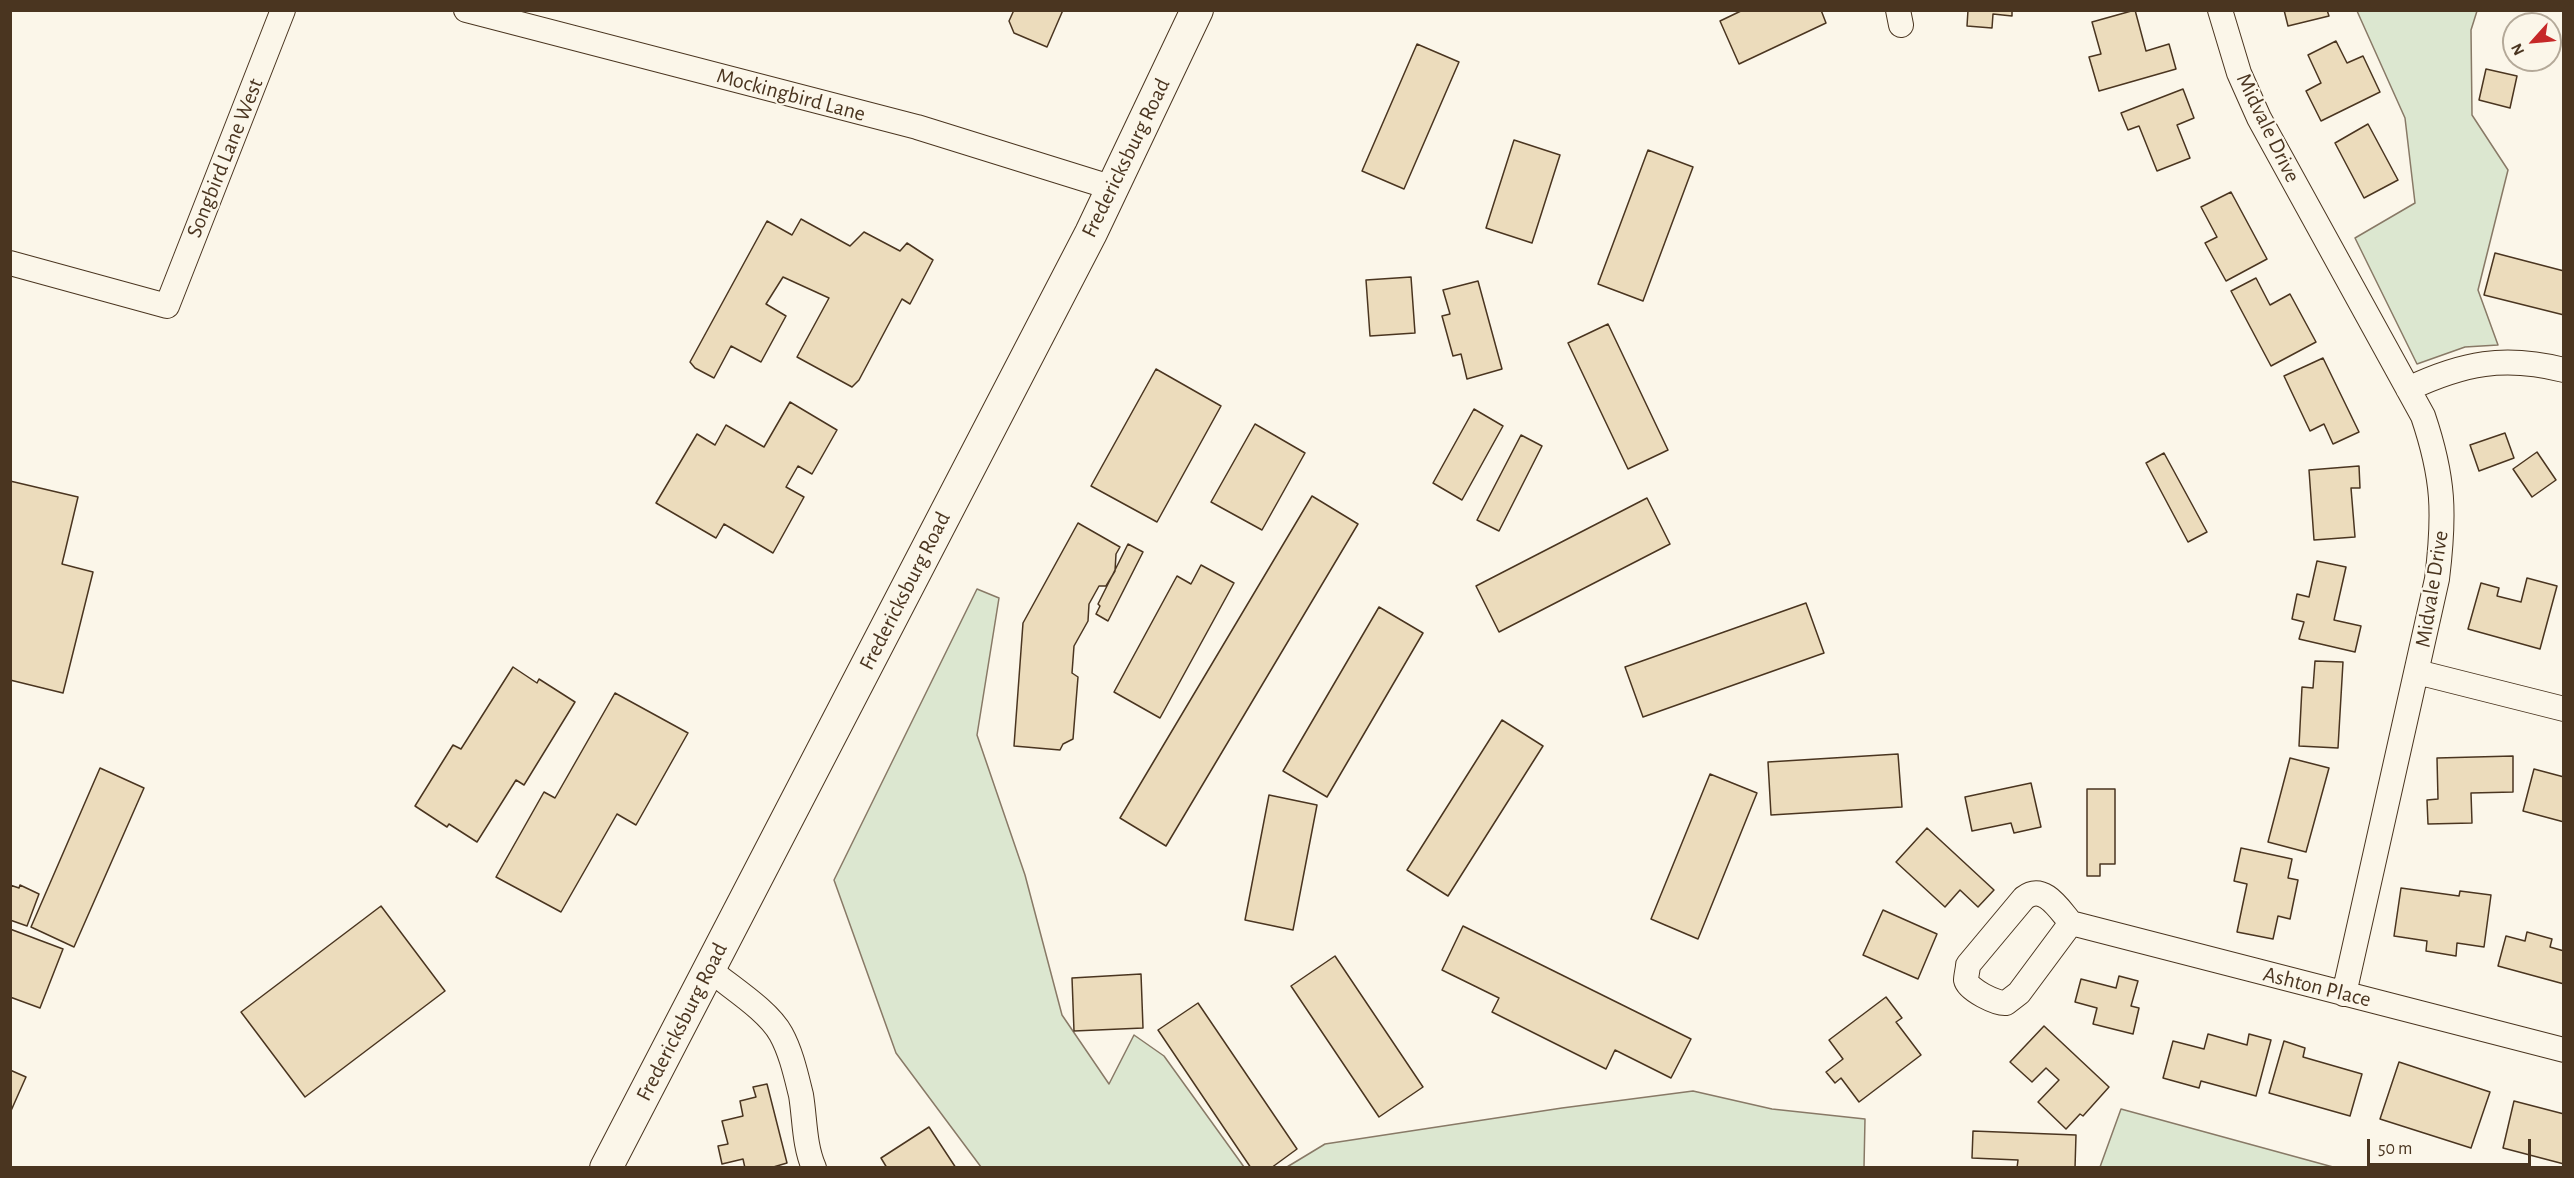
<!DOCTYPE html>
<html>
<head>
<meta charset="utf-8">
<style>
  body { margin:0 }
  #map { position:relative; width:2574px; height:1178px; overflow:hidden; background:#fbf6e9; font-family:"Alegreya Sans",sans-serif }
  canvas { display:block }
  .frame { position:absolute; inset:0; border:12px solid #4a3520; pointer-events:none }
  .north { position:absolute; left:2502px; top:12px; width:60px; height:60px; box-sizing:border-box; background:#fbf6e9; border:2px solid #b4a999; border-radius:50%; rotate:243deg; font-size:16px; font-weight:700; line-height:24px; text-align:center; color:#4a3520 }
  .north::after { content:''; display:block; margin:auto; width:21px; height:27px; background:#c62828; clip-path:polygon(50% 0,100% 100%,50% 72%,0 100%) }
  .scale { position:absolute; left:2367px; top:1139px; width:164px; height:27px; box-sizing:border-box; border:3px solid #4a3520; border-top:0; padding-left:8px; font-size:18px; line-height:21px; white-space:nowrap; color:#4a3520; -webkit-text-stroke:4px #fbf6e9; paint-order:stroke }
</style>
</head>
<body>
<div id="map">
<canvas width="2574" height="1178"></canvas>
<div class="frame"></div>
<div class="north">N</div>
<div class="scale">50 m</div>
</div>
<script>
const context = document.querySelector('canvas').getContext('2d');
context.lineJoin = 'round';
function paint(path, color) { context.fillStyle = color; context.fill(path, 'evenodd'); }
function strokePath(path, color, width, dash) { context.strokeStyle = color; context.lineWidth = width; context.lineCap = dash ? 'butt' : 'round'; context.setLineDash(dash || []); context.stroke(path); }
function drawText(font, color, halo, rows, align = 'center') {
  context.font = font + ' "Alegreya Sans",sans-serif'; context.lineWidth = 4.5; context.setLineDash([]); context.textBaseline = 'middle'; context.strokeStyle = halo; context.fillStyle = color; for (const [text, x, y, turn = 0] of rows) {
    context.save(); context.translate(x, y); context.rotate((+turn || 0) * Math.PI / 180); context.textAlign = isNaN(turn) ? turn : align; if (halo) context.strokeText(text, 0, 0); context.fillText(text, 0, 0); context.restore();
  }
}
const green = new Path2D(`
  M 2357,11 L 2477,11 L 2471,30 L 2472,115 L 2508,170 L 2478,290 L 2498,345 L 2465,347 L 2417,364 L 2355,238 L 2415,203 L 2405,118 Z
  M 977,589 L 999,598 L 977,735 L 1025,875 L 1062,1015 L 1109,1084 L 1134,1035 L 1164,1056 L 1244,1167 L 981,1167 L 896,1053 L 834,880 Z
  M 1693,1091 L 1772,1109 L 1865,1119 L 1864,1167 L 1287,1167 L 1325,1144 L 1562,1108 Z
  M 2121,1109 L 2333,1167 L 2100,1167 Z`);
paint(green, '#dce7d0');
strokePath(green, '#887966', 1.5);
const building = new Path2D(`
  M 1014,10 L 1063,10 L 1047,47 L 1014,33 L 1009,21 Z
  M 1743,10 L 1821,10 L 1826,23 L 1739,64 L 1720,21 Z
  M 1968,10 L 2012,10 L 2012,16 L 1993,14 L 1992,28 L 1967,26 Z
  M 2135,10 L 2146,51 L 2169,44 L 2176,69 L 2099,91 L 2089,57 L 2101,54 L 2092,22 Z
  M 2284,10 L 2327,10 L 2329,16 L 2288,26 Z
  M 2336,41 L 2347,63 L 2363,56 L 2380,92 L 2321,121 L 2306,91 L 2321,83 L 2308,55 Z
  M 1417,44 L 1459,62 L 1404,189 L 1362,171 Z
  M 2486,69 L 2517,76 L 2510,108 L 2479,100 Z
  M 2183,89 L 2194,118 L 2177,125 L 2190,158 L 2157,171 L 2139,126 L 2128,130 L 2121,113 Z
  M 2368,124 L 2398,180 L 2364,198 L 2335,143 Z
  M 1514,140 L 1560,155 L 1532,243 L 1486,228 Z
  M 1648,150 L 1693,167 L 1643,301 L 1598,284 Z
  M 2231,192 L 2267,259 L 2226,281 L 2205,243 L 2217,237 L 2201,207 Z
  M 801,219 L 850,246 L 864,232 L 900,251 L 907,243 L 933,260 L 910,304 L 902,299 L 859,380 L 852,387 L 797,357 L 829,298 L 783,277 L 766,304 L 786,316 L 761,362 L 731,346 L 714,378 L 695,368 L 690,362 L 767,221 L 792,235 Z
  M 2495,253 L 2564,271 L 2564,315 L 2484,295 Z
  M 1411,277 L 1415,333 L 1370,336 L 1366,280 Z
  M 2256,278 L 2270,305 L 2290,294 L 2316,342 L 2271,366 L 2231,291 Z
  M 1478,281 L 1502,369 L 1467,379 L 1461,354 L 1453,356 L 1442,316 L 1450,314 L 1443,290 Z
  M 1608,324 L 1668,450 L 1628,469 L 1568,343 Z
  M 2323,358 L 2359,432 L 2333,444 L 2324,424 L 2310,431 L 2284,376 Z
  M 1156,369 L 1221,406 L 1157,522 L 1091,486 Z
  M 790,402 L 837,430 L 812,474 L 798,466 L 786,487 L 804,497 L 773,553 L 724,524 L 716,538 L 656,503 L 697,434 L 715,445 L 726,425 L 764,447 Z
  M 1474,409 L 1503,426 L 1462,500 L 1433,483 Z
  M 1255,424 L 1305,453 L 1262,530 L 1211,502 Z
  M 2505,433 L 2514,458 L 2479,471 L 2470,445 Z
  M 1521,435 L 1542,446 L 1499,531 L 1477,520 Z
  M 2537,452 L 2556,480 L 2532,497 L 2513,469 Z
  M 2164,453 L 2207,532 L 2188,542 L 2146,463 Z
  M 2359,466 L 2360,488 L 2351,488 L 2355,537 L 2314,540 L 2309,470 Z
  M 10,481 L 78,497 L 62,564 L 93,572 L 63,693 L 10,680 Z
  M 1312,496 L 1358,524 L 1166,846 L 1120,818 Z
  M 1647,498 L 1670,544 L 1499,632 L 1476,586 Z
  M 1078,523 L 1120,547 L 1116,554 L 1115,571 L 1106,586 L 1099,586 L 1089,604 L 1088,621 L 1074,646 L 1072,673 L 1078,677 L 1073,739 L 1063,744 L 1060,750 L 1014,746 L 1023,623 Z
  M 1128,544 L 1143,552 L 1108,621 L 1096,614 L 1100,606 L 1098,604 Z
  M 2317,561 L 2346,567 L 2334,620 L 2361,626 L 2355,652 L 2299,639 L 2304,622 L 2292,619 L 2297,594 L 2309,597 Z
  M 1201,565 L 1234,583 L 1160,718 L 1114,692 L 1177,576 L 1191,584 Z
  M 2527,578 L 2557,586 L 2540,649 L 2468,629 L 2481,583 L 2499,588 L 2497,596 L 2521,602 Z
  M 1806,603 L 1824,653 L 1643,717 L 1625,667 Z
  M 1379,607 L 1423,633 L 1327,797 L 1283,771 Z
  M 2315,661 L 2343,662 L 2338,748 L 2299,746 L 2302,687 L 2313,688 Z
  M 513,667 L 537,683 L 539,679 L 575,702 L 524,785 L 516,780 L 477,842 L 449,824 L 447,827 L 415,806 L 453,745 L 461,749 Z
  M 615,693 L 688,733 L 636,825 L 617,814 L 561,912 L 496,877 L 544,792 L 555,798 Z
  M 1502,720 L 1543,746 L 1448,896 L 1407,870 Z
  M 1898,754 L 1902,807 L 1771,815 L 1768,762 Z
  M 2513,756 L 2513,792 L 2471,793 L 2472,823 L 2428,824 L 2427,800 L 2438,799 L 2437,758 Z
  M 2290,758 L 2329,768 L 2306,852 L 2268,842 Z
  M 100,768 L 144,788 L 74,947 L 31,927 Z
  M 2534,769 L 2564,777 L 2564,822 L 2523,811 Z
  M 1710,774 L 1757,793 L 1698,939 L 1651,919 Z
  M 2031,783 L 2041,827 L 2014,833 L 2011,823 L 1972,831 L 1965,797 Z
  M 2087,789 L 2115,789 L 2115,864 L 2100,864 L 2100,876 L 2087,876 Z
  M 1269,795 L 1317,805 L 1293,930 L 1245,920 Z
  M 1927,828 L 1994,890 L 1978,907 L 1960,890 L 1945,907 L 1896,862 Z
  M 2241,848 L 2292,859 L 2288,878 L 2298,880 L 2290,919 L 2278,916 L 2273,939 L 2237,932 L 2247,884 L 2234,881 Z
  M 10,885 L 19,888 L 20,885 L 39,894 L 27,926 L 10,920 Z
  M 2401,888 L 2459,896 L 2460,891 L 2491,895 L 2484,947 L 2457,943 L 2456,956 L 2426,951 L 2427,941 L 2394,936 Z
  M 381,906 L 445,991 L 305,1097 L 241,1012 Z
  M 1883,910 L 1937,934 L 1918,979 L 1863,955 Z
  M 1463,926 L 1691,1039 L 1671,1078 L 1615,1050 L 1606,1069 L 1492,1012 L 1499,998 L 1442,970 Z
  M 10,929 L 63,949 L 40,1008 L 10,997 Z
  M 2527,932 L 2552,939 L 2550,947 L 2564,951 L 2564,984 L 2498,966 L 2506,936 L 2525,941 Z
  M 1335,956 L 1423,1087 L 1379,1117 L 1291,986 Z
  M 1141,974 L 1143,1028 L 1074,1031 L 1072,978 Z
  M 2119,976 L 2138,981 L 2131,1006 L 2139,1008 L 2133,1034 L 2093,1024 L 2097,1008 L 2075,1002 L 2081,979 L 2116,988 Z
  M 1886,997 L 1902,1018 L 1896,1022 L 1921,1055 L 1859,1102 L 1841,1078 L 1835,1083 L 1826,1072 L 1843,1059 L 1829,1040 Z
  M 1198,1003 L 1297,1149 L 1271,1168 L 1251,1168 L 1158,1030 Z
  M 2044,1026 L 2109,1087 L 2083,1116 L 2080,1114 L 2066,1129 L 2038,1102 L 2059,1080 L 2046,1068 L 2032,1082 L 2010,1062 Z
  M 2208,1034 L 2247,1045 L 2249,1034 L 2271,1040 L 2256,1096 L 2201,1081 L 2199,1088 L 2163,1078 L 2173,1041 L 2204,1049 Z
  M 2284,1041 L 2305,1048 L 2303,1057 L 2362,1074 L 2350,1116 L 2269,1093 Z
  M 2399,1062 L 2490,1092 L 2471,1148 L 2380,1119 Z
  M 10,1070 L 26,1077 L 10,1113 Z
  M 767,1084 L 787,1163 L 770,1168 L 745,1168 L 743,1159 L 722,1164 L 718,1146 L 728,1144 L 722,1121 L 743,1116 L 740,1101 L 756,1097 L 753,1087 Z
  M 2514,1101 L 2564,1114 L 2564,1164 L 2503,1148 Z
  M 929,1127 L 956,1168 L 887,1168 L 881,1158 Z
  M 1973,1131 L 2076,1135 L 2075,1168 L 2017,1168 L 2018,1160 L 1972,1158 Z`);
paint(building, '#ecdcbc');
strokePath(building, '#4a3520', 1.5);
const minor = new Path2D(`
  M 466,10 L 917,127 L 1113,188
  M 1898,10 L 1901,25
  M 2220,10 L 2239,73 L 2259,118 L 2423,416 C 2444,478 2445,514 2437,579 L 2344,994
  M 10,263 L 167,306 L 283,10
  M 2408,389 C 2463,363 2504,355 2564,370
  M 2417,672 L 2564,709
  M 2071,923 L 2019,993 L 2006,1003 C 1997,1004 1968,990 1966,980 C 1966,976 1968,969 1968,965 L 2024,898 C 2044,883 2059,909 2071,923 L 2564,1050
  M 709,969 C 730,987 768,1010 781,1034 C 791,1052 796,1075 801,1095 C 805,1119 804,1145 814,1168`);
const major = new Path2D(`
  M 606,1168 L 1091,233 L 1197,10`);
strokePath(minor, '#4a3520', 26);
strokePath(major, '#4a3520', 34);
strokePath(minor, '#fbf6e9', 24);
strokePath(major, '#fbf6e9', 32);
drawText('22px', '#4a3520', '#fbf6e9', [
  ["Mockingbird Lane",791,95,15],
  ["Midvale Drive",2268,128,64],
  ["Songbird Lane West",225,158,-68],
  ["Fredericksburg Road",1126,158,-64],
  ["Midvale Drive",2432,589,-81],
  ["Fredericksburg Road",905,591,-63],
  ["Ashton Place",2317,987,14],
  ["Fredericksburg Road",682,1022,-63]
]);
</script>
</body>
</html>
